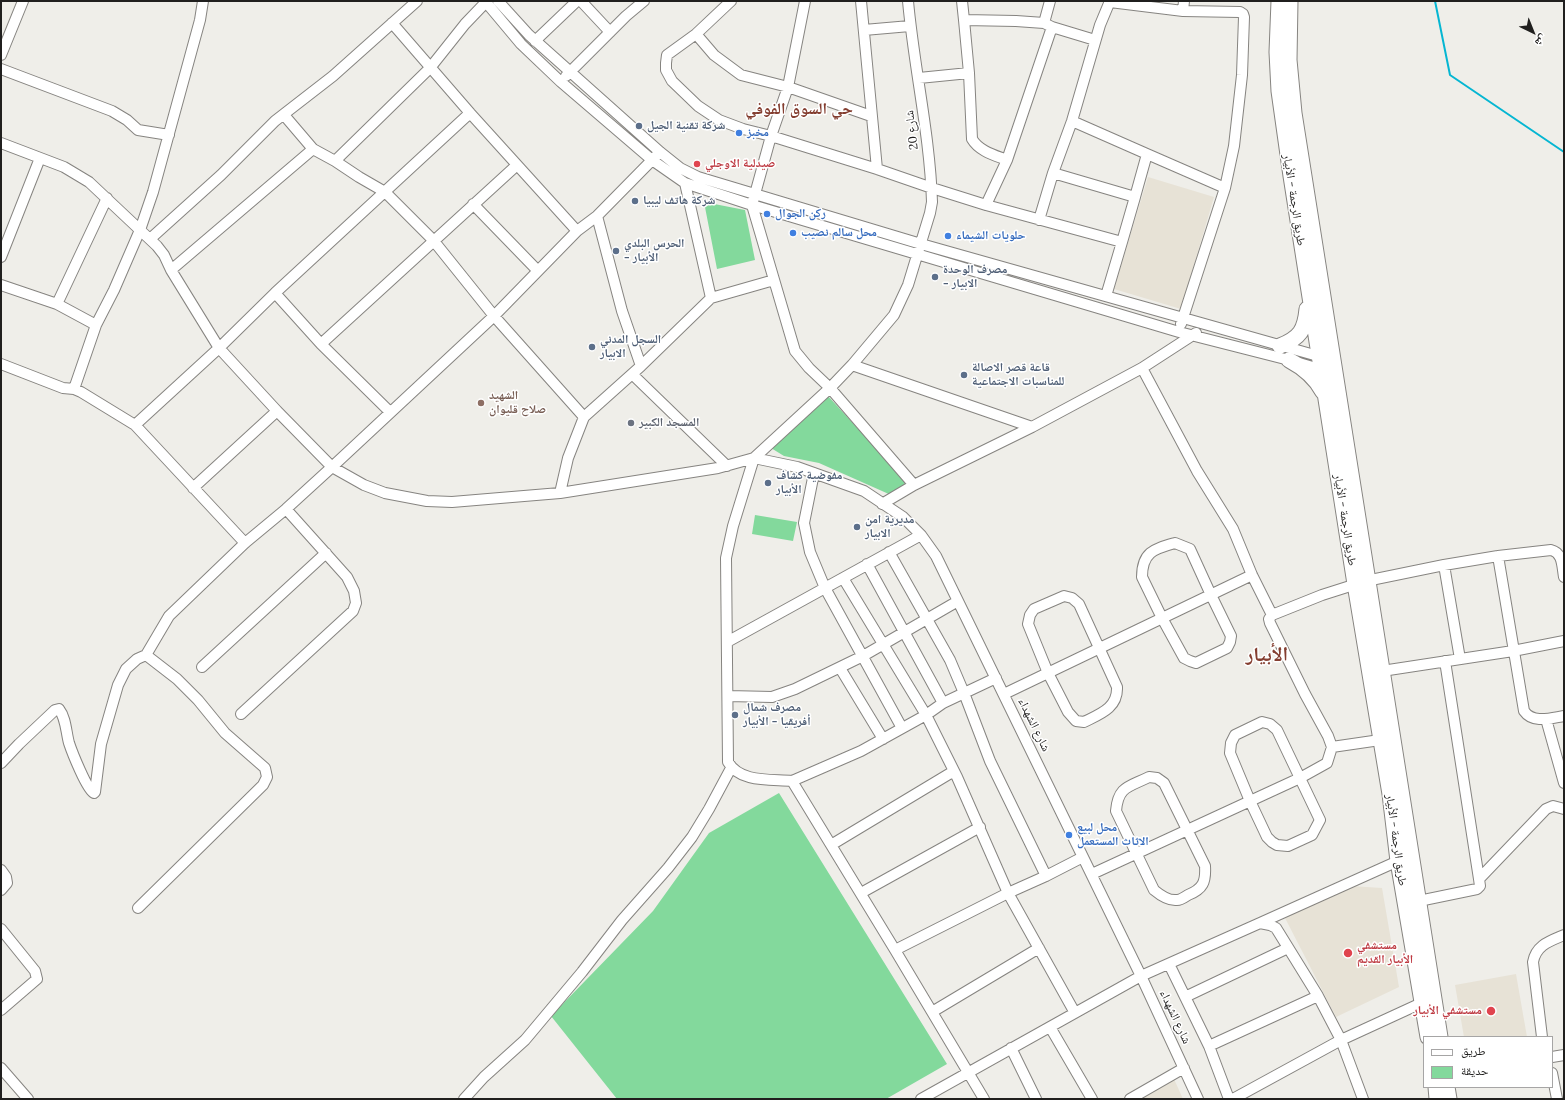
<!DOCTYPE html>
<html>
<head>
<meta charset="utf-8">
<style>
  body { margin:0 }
  #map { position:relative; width:1565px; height:1100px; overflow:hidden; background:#efeee9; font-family:Lora,"Noto Naskh Arabic",serif }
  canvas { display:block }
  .frame { position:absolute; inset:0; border:2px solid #201f1e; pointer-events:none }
  .legend { position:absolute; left:1423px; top:1036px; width:130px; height:52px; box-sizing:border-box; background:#fff; border:1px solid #a6a5a5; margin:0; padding:5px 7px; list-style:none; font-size:12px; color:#201f1e }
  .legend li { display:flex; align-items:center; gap:8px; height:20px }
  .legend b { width:20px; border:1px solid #a6a5a5 }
  .north { position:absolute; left:1513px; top:12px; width:40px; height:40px; -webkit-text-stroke:3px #fff; paint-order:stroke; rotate:137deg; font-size:11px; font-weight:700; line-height:16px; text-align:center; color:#201f1e }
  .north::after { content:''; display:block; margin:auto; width:14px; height:18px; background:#201f1e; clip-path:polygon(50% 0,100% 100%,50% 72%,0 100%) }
</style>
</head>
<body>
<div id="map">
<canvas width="1565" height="1100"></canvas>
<div class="frame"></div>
<ul class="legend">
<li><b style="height:5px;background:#fff"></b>طريق</li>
<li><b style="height:11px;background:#83d99c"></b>حديقة</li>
</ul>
<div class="north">ش</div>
</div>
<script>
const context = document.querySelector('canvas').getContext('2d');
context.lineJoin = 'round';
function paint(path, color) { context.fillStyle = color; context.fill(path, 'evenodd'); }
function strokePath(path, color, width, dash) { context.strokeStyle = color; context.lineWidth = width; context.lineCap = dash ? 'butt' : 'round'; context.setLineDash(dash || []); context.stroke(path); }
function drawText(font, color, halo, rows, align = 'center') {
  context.font = font + ' Lora,"Noto Naskh Arabic",serif'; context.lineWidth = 3; context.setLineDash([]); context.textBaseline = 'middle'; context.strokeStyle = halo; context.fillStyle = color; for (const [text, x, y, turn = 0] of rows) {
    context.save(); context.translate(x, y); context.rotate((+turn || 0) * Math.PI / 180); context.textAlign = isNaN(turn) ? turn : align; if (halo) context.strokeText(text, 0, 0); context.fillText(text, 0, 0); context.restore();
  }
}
paint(new Path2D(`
  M 1148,177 L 1214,197 L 1181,309 L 1114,289 Z
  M 1351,886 L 1382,888 L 1399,987 L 1336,1017 L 1285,918 Z
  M 1516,974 L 1527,1037 L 1464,1037 L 1455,985 Z
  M 1174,1079 L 1183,1099 L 1139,1099 Z`), '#e7e2d6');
paint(new Path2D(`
  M 704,202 L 745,210 L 755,260 L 717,269 Z
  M 828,396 L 904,479 L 905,485 L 891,495 L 819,463 L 784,456 L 771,448 Z
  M 755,515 L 797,522 L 793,541 L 752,534 Z
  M 779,793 L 947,1064 L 886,1099 L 617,1099 L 551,1016 L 653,911 L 709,833 Z`), '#83d99c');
strokePath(new Path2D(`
  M 1435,1 L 1450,75 L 1564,152`), '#05b6d2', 2);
const minor = new Path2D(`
  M 203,1 L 200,20 L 153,192 L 140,230 L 114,290 L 96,325 L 74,389 L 81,392 L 135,425 L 245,543
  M 485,1 L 521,44 L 561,82 L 652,160 L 685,183 L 752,205 L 1179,332 L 1289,360 L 1326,371
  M 498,1 L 529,35 L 660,152 L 680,168 L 698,177 L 921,244 L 1325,358
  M 581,1 L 610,32
  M 731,1 L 696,34 L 667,55 L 666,63 L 666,70 L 672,81 L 698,106 L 719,120 L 743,129 L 771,136 L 877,169 L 932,188 L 986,205 L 1122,242 L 1135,197 L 1053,173
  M 805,1 L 788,87 L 771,136 L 752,205 L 795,351 L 809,368 L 830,388 L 914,485 L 882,504
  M 861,1 L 877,169
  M 962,1 L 964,20 L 1016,21 L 1044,23 L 1052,27 L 1095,40
  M 1110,2 L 1183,11 L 1184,1
  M 1183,11 L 1240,12 L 1243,14 L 1244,17 L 1242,75 L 1234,146 L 1225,188
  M 964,20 L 969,73 L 972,139 C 979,151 994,155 1007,160 L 986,205
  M 392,23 L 470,113 L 577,231
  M 1044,23 L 1050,1
  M 864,30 L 910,26
  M 696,34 L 714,55 L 741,75 L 788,87 L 871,116
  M 535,41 L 577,1
  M 1,55 L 23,1
  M 1,69 L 112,111 L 127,120 L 138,130 L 169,135
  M 566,76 L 626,16 L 644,1
  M 919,78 L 969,73
  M 284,115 L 313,149 L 335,161 L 359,177 L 385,192 L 433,240 L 494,316 L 584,417
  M 1072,121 L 1147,154 L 1135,197
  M 1,143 L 64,167 L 89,182 L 157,246 L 164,255 L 171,270 L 219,348 L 277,411 L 332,467 L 364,485 L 385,493 L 427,501 L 452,502 L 560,493 L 718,468 L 754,458 L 830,388 L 852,365 L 894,315 L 908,285 L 930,213 L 932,202 C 930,135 914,68 908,1
  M 1147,154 L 1225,188 L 1181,324
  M 1007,160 L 1052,27
  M 335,161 L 430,68 L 465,24 L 487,1
  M 685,183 L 711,298
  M 473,204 L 538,271
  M 597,216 L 622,311 L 641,366
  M 1039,220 L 1053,173 L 1072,121 L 1100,25 L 1110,1
  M 150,239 L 221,175 L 275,121 L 333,76 L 417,1
  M 1,257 L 40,158
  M 171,270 L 313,149
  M 1,285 L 57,304 L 96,325
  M 275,293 L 321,344 L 390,412
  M 1106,296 L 1122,242
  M 57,304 L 107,198
  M 321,344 L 517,165
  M 1,364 L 63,388 L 74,389
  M 852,365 L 1032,427
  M 1142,368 L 1197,471 L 1233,529 L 1252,575 L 1272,615
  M 632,374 L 727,466
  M 135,425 L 219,348 L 275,293 L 470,113
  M 754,458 L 797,467 L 864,491 L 903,517 L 921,535 L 936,556 L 1141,976 L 1198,1099
  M 754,458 L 733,526 L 726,558 L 728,762 C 740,783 771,779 792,781 L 895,950 L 984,1099
  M 814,473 L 804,523 L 810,552 L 825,588 L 902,728
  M 914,485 L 1032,427 L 1142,368 L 1196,333
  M 193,488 L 277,411
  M 560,493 L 568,458 L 584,417 L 641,366 L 711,298 L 774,280
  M 1175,543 L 1190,549 L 1211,595 L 1231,636 L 1230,642 L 1227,648 L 1196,663 L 1190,661 L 1184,658 L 1162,618 L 1142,577 C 1142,552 1154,549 1175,543 Z
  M 889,552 L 950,660 L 964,693 L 990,761 L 1046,876
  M 1498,556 L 1524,711 C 1533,724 1551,718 1564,716
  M 867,564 L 943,703
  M 1444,565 L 1460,659
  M 843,578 L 926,715 L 957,777 L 1008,893 L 1075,1013
  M 1064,596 L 1072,598 L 1079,604 L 1117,687 C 1118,708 1100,714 1084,722 L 1076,721 L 1068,712 L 1048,673 L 1028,624 L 1030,615 L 1034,609 Z
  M 727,642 L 921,535
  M 1445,661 L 1479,879
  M 202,667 L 326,553
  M 840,668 L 883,739
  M 1382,671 L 1513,651 L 1564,641
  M 1004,694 L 1252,575
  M 728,696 L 772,697 L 795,689 L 863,656 L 958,601
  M 241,714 L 353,611 L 356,603 L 354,591 L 347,577 L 286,509
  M 1546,719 L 1564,783
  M 1262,722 L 1270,724 L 1277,730 L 1320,820 L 1312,835 L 1288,846 L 1277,845 L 1272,842 L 1267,837 L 1250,801 L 1230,753 L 1231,743 L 1235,735 Z
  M 1332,747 L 1328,736 L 1305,694 L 1270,623 L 1269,619 L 1272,615 L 1322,595 L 1366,581 L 1444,565 L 1498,556 L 1551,550 C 1563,553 1562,566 1564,577
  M 1,763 L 19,744 L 55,710 L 59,709 C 66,718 66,732 69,743 C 72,752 87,790 94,793 L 95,792 L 101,744 L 118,685 L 126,669 L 137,659 L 146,655 L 169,616 L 245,543 L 286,509 L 332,467 L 494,316 L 577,231 L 597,216 L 660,152
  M 1149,777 L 1157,778 L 1164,783 L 1205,866 C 1206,882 1203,889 1188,895 C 1185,897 1180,900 1177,900 C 1169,901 1160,895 1154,890 L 1116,811 C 1118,786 1129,787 1149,777 Z
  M 792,781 L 861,751 L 926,715 L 943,703 L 996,678
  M 831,845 L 954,771
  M 1,870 L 6,877 L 7,883 L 1,890
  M 1092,874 L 1300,778 L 1327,763 L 1332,747 L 1380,740
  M 861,893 L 980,827
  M 1414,902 L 1477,889 L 1480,886 L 1479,879 L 1546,809 L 1553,806 L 1564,809
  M 138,908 L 263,785 L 267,777 L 265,768 L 225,733 L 198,700 L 177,679 L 146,655
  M 1260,923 L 1398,861
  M 1,929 L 35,971 L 37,979 L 1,1010
  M 895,950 L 1008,893 L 1046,876 L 1083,857
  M 1169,964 L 1209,1046 L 1229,1099
  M 1185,997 L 1288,948
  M 932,1012 L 1039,948
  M 1050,1027 L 1092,1099
  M 1542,1037 L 1533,962 C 1536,945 1550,941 1564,935
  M 1209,1046 L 1318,996
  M 1011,1048 L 1036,1099
  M 1552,1057 L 1564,1055
  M 1,1068 L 28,1099
  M 1552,1073 L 1557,1099
  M 464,1099 L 484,1077 L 525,1040 L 582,972 L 622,920 L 668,868 L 692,837 L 709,809 L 731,768
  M 921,1099 L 1141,976 L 1260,923 L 1270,925 L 1276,928 L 1318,996 L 1341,1040 L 1428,1000
  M 1130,1099 L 1184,1068
  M 1233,1099 L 1341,1040 L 1363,1099`);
const highway = new Path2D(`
  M 1279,1 L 1277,52 L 1279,91 L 1291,176 L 1355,584 L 1390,794 L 1398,861 L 1428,1037
  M 1290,1 L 1289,60 L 1294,113 L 1440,1037
  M 1280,346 C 1300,338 1305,330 1307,309
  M 1289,360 C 1304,368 1315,377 1323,392
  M 1436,1087 L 1437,1099
  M 1447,1087 L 1449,1099`);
strokePath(minor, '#868480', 12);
strokePath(highway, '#868480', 17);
strokePath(minor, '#fff', 10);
strokePath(highway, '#fff', 15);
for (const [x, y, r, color] of [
  [639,126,4,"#5c6f8a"],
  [739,133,4,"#3f7fe0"],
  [697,164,4,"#e0444e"],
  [635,201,4,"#5c6f8a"],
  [767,214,4,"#3f7fe0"],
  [793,233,4,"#3f7fe0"],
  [948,236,4,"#3f7fe0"],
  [616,251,4,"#5c6f8a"],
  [935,277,4,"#5c6f8a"],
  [592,347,4,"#5c6f8a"],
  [964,375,4,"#5c6f8a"],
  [481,403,4,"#8d6e63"],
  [631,423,4,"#6b7280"],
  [768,483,4,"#5c6f8a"],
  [857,527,4,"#5c6f8a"],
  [735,715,4,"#5c6f8a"],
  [1069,835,4,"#3f7fe0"],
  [1348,953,5,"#e0444e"],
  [1491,1011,5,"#e0444e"]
]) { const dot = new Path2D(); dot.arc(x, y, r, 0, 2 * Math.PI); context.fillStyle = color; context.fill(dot); strokePath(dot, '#fff', 1.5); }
drawText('bold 12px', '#4e5e75', '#fff', [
  ["شركة تقنية الجيل",647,126],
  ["شركة هاتف ليبيا",643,201],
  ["الحرس البلدي",624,244],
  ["- الأبيار",624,258],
  ["مصرف الوحدة",943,270],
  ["- الابيار",943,284],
  ["السجل المدني",600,340],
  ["الابيار",600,354],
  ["قاعة قصر الاصالة",972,368],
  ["للمناسبات الاجتماعية",972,382],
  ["مفوضية كشاف",776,476],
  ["الأبيار",776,490],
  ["مديرية امن",865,520],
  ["الابيار",865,534],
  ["مصرف شمال",743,708],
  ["أفريقيا - الأبيار",743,722]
], 'left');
drawText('12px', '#201f1e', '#fff', [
  ["شارع 20",912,130,-97],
  ["طريق الرجمة - الأبيار",1294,200,81],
  ["طريق الرجمة - الأبيار",1345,520,81],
  ["شارع الشهداء",1034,725,64],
  ["طريق الرجمة - الأبيار",1396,840,82],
  ["شارع الشهداء",1175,1017,65]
]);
drawText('bold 12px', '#366cbe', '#fff', [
  ["مخبز",747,133],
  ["ركن الجوال",775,214],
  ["محل سالم نصيب",801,233],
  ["حلويات الشيماء",956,236],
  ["محل لبيع",1077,828],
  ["الاثاث المستعمل",1077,842]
], 'left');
drawText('bold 12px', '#be3a42', '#fff', [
  ["صيدلية الاوجلي",705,164],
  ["مستشفي",1357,946],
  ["الأبيار القديم",1357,960],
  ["مستشفي الأبيار",1482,1011,"right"]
], 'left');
drawText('bold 12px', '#785e54', '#fff', [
  ["الشهيد",489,396],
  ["صلاح قليوان",489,410]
], 'left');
drawText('bold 12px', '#5b616d', '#fff', [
  ["المسجد الكبير",639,423]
], 'left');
drawText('bold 16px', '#843e30', '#fff', [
  ["حي السوق الفوفي",799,109]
]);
drawText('bold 20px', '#843e30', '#fff', [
  ["الأبيار",1267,655]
]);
</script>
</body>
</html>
